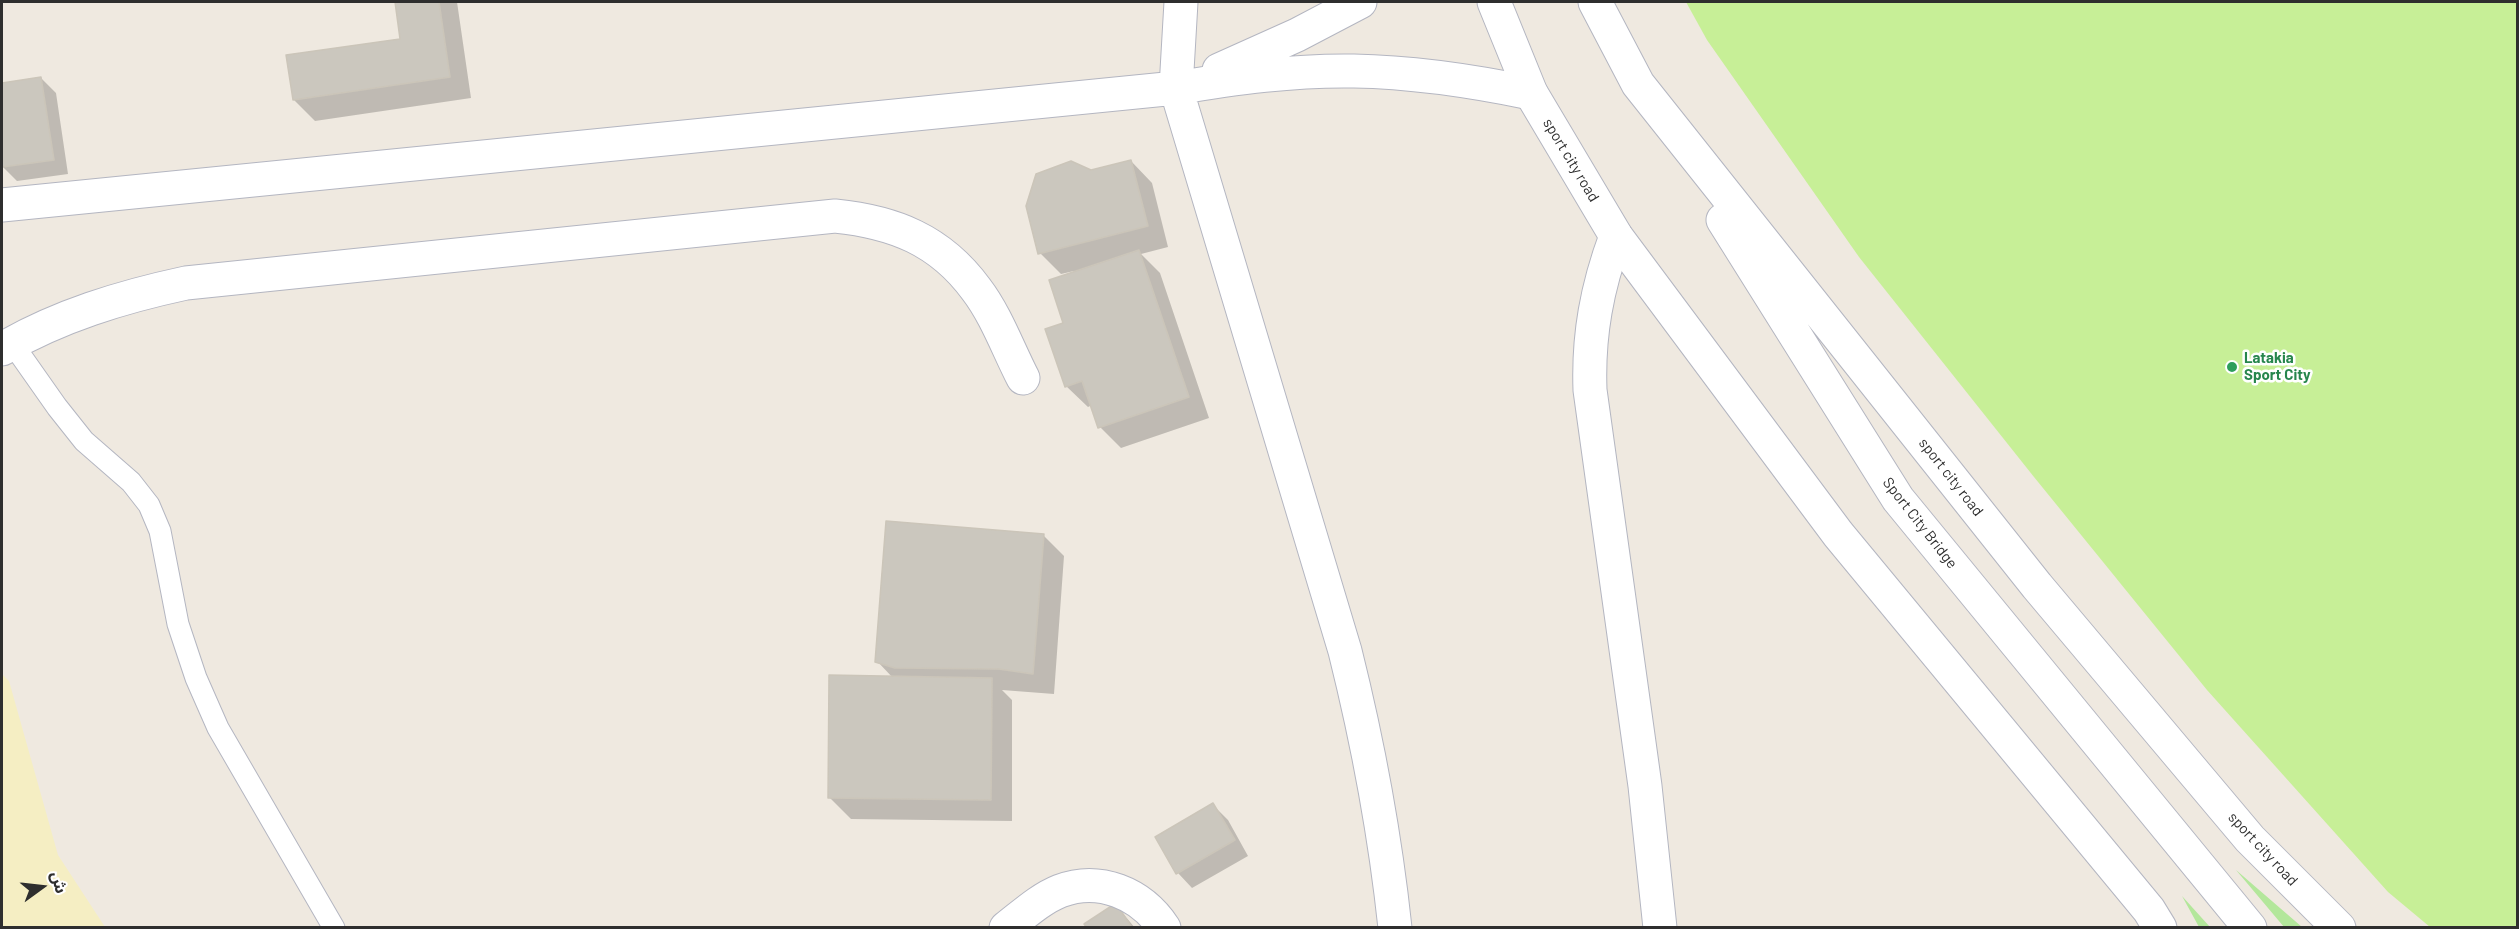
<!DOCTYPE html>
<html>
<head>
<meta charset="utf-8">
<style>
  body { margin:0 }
  #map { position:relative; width:2519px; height:929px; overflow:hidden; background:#efe9e0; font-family:Barlow,"Noto Sans Arabic",sans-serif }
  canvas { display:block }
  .frame { position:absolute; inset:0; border:3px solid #2e2e2e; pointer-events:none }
  .north { position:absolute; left:12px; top:857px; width:60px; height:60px; -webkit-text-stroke:4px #fff; paint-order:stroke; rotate:75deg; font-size:16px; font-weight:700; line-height:24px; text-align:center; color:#2e2e2e }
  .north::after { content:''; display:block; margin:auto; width:21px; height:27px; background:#2e2e2e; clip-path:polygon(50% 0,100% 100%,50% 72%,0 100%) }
</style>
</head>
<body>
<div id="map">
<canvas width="2519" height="929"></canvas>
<div class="frame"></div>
<div class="north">ش</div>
</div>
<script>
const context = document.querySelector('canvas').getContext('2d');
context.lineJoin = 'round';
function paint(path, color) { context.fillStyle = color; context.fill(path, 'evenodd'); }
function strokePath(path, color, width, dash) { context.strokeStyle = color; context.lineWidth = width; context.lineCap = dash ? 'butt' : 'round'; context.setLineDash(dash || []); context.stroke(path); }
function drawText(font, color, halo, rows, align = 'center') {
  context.font = font + ' Barlow,sans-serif'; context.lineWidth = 5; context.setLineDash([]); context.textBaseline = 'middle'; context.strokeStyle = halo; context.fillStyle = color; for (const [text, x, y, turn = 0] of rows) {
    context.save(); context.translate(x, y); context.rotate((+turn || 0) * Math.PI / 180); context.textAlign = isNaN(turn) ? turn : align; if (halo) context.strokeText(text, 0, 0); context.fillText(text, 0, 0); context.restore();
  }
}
paint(new Path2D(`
  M 2236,870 L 2302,927 L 2284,927 Z
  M 2182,896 L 2210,927 L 2199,927 Z`), '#b3e79b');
paint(new Path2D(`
  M 2,674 L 9,681 L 58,855 L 105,927 L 2,927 Z`), '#f5eec3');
paint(new Path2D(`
  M 1686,2 L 2517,2 L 2517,927 L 2430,927 L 2388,892 L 2207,690 L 2034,477 L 1859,257 L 1707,40 Z`), '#c7ef97');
paint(new Path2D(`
  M 397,2 L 457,2 L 471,98 L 315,121 L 294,100 L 402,40 Z
  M 41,78 L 56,93 L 68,174 L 17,181 L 3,167 L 2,84 Z
  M 1131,161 L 1152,183 L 1168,247 L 1141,254 L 1160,273 L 1209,418 L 1121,448 L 1100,427 L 1092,405 L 1088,407 L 1066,386 L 1065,324 L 1075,273 L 1074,271 L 1061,274 L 1040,253 L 1091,172 Z
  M 1043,535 L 1064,556 L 1054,694 L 1002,690 L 1012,700 L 1012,821 L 851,819 L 830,798 L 893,678 L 877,661 Z
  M 1213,805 L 1228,820 L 1248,856 L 1192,888 L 1178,873 L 1157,838 Z
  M 1116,905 L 1135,928 L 1089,928 Z`), '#0003');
const building = new Path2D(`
  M 395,2 L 439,2 L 450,77 L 293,100 L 286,55 L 400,39 Z
  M 41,77 L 54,160 L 2,167 L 2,83 Z
  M 1131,160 L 1148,226 L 1038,254 L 1026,206 L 1036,174 L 1071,161 L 1091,170 Z
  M 1139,250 L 1189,397 L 1098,428 L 1082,381 L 1065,387 L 1045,329 L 1063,323 L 1049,280 Z
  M 886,521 L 1044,534 L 1033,674 L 999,669 L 895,668 L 875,662 Z
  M 829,675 L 992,678 L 991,800 L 828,798 Z
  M 1213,803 L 1235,840 L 1176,874 L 1155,837 Z
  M 1116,903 L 1132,928 L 1087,928 L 1084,924 Z`);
paint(building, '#cbc7be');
strokePath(building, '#cbc5b9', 1.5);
const service = new Path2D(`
  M 12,343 L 57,407 L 84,441 L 131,482 L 149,505 L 160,531 L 178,624 L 196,678 L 218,728 L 334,928`);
const minor = new Path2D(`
  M 1181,2 L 1176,88 L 1345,651 C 1368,743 1385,834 1395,928
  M 1219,70 L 1297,35 L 1360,2
  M 2,205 L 1176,88 C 1235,78 1294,70 1354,71 C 1414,72 1473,81 1531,93
  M 1616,236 C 1597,287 1588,335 1590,390 L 1645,786 L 1660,928
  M 2,349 C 59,316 121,297 186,283 L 835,216 C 894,222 940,240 976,289 C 996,315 1008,349 1023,378
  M 1006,928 C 1023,915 1040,899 1060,891 C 1099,876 1141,893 1164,928`);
const secondary = new Path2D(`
  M 1494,2 L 1531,93 L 1616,236 L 1838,534 L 2149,910 L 2160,928
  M 1595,2 L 1638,84 L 2037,586 L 2250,839 L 2339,928
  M 1723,220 L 1898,499 L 2250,928`);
strokePath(service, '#b4b6c1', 23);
strokePath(minor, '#b4b6c1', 35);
strokePath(secondary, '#b4b6c1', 35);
strokePath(service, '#fff', 21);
strokePath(minor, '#fff', 33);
strokePath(secondary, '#fff', 33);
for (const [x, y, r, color] of [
  [2232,367,6,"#2e9e5b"]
]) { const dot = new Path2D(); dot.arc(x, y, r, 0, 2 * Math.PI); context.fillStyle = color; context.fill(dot); strokePath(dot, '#fff', 2); }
drawText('15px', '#2e2e2e', '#fff', [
  ["sport city road",1571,160,59],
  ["sport city road",1951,477,52],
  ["Sport City Bridge",1920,523,52],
  ["sport city road",2263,849,47]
]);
drawText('bold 15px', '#27864d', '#fff', [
  ["Latakia",2244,358],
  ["Sport City",2244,375]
], 'left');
</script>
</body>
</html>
